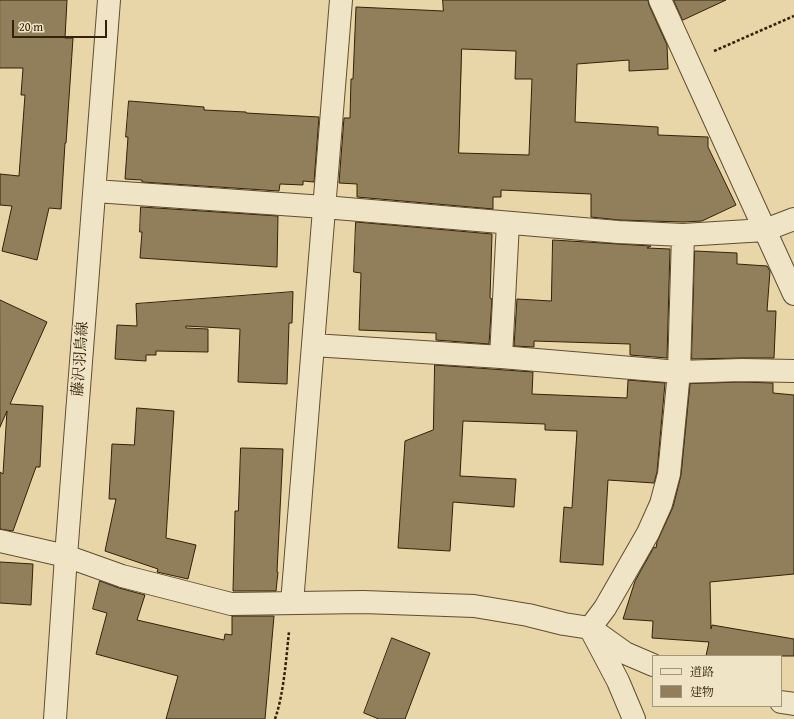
<!DOCTYPE html>
<html>
<head>
<meta charset="utf-8">
<style>
  body { margin:0 }
  #map { position:relative; width:794px; height:719px; overflow:hidden; background:#e8d5a8; font-family:"Gentium Book Plus","Noto Serif JP",serif }
  canvas { display:block }
  .legend { position:absolute; left:652px; top:655px; width:130px; height:52px; box-sizing:border-box; background:#f0e4c6; border:1px solid #a4967a; margin:0; padding:5px 7px; list-style:none; font-size:12px; color:#332108 }
  .legend li { display:flex; align-items:center; gap:8px; height:20px }
  .legend b { width:20px; border:1px solid #a4967a }
  .scale { position:absolute; left:12px; top:20px; width:95px; height:18px; box-sizing:border-box; border:2px solid #332108; border-top:0; padding-left:5px; font-size:12px; line-height:14px; white-space:nowrap; color:#332108; -webkit-text-stroke:3px #f0e4c6; paint-order:stroke }
</style>
</head>
<body>
<div id="map">
<canvas width="794" height="719"></canvas>
<ul class="legend">
<li><b style="height:5px;background:#f0e4c6"></b>道路</li>
<li><b style="height:11px;background:#917f5b"></b>建物</li>
</ul>
<div class="scale">20 m</div>
</div>
<script>
const context = document.querySelector('canvas').getContext('2d');
context.lineJoin = 'round';
function paint(path, color) { context.fillStyle = color; context.fill(path, 'evenodd'); }
function strokePath(path, color, width, dash) { context.strokeStyle = color; context.lineWidth = width; context.lineCap = dash ? 'butt' : 'round'; context.setLineDash(dash || []); context.stroke(path); }
function drawText(font, color, halo, rows, align = 'center') {
  context.font = font + ' "Gentium Book Plus","Noto Serif JP",serif'; context.lineWidth = 3.5; context.setLineDash([]); context.textBaseline = 'middle'; context.strokeStyle = halo; context.fillStyle = color; for (const [text, x, y, turn = 0] of rows) {
    context.save(); context.translate(x, y); context.rotate((+turn || 0) * Math.PI / 180); context.textAlign = isNaN(turn) ? turn : align; if (halo) context.strokeText(text, 0, 0); context.fillText(text, 0, 0); context.restore();
  }
}
const building = new Path2D(`
  M 0,0 L 67,0 L 65,38 L 73,38 L 66,143 L 65,143 L 61,209 L 49,208 L 37,260 L 2,251 L 12,206 L 0,205 L 0,174 L 19,176 L 25,95 L 21,95 L 23,68 L 0,68 Z
  M 443,0 L 648,0 L 649,5 L 667,45 L 668,69 L 629,71 L 629,60 L 577,64 L 575,122 L 658,127 L 658,135 L 708,137 L 708,147 L 736,205 L 702,221 L 683,222 L 619,220 L 591,217 L 591,194 L 501,190 L 501,197 L 493,197 L 493,209 L 357,197 L 357,184 L 339,183 L 344,118 L 350,118 L 351,79 L 353,79 L 356,7 L 443,11 ZM 462,49 L 516,51 L 515,79 L 532,79 L 529,155 L 459,153 Z
  M 674,0 L 726,0 L 683,20 Z
  M 129,101 L 204,107 L 204,110 L 246,112 L 246,113 L 319,117 L 314,182 L 303,181 L 303,185 L 280,184 L 279,191 L 142,182 L 142,180 L 125,179 L 128,137 L 126,137 Z
  M 141,207 L 278,216 L 277,267 L 140,258 L 142,232 L 140,232 Z
  M 356,222 L 492,234 L 490,298 L 492,299 L 489,344 L 436,340 L 436,333 L 359,330 L 361,273 L 354,272 Z
  M 553,240 L 651,246 L 647,248 L 670,249 L 667,358 L 630,355 L 630,344 L 534,341 L 534,347 L 514,346 L 517,299 L 551,301 Z
  M 695,251 L 737,253 L 737,264 L 767,266 L 770,271 L 767,311 L 776,311 L 774,358 L 742,358 L 692,359 Z
  M 293,292 L 292,323 L 289,323 L 287,384 L 238,382 L 240,329 L 186,326 L 186,328 L 208,329 L 208,352 L 156,351 L 156,355 L 146,355 L 146,361 L 115,359 L 117,325 L 137,326 L 136,304 Z
  M 0,300 L 47,322 L 10,404 L 43,406 L 40,467 L 36,467 L 13,531 L 0,529 L 0,472 L 3,474 L 7,411 L 0,427 Z
  M 435,365 L 533,372 L 532,394 L 627,398 L 628,380 L 665,383 L 657,472 L 654,483 L 608,480 L 603,565 L 560,562 L 564,507 L 572,508 L 577,431 L 545,430 L 545,424 L 463,421 L 460,476 L 516,479 L 514,507 L 453,502 L 450,551 L 398,548 L 405,441 L 433,430 Z
  M 742,382 L 773,383 L 773,393 L 794,395 L 794,574 L 710,582 L 711,629 L 712,625 L 794,639 L 794,656 L 706,656 L 709,642 L 652,638 L 653,621 L 623,619 L 635,581 L 654,547 L 656,548 L 657,542 L 673,507 L 681,475 L 690,384 Z
  M 137,408 L 174,411 L 166,538 L 196,545 L 188,579 L 157,572 L 158,569 L 105,551 L 116,499 L 109,499 L 112,444 L 134,445 Z
  M 241,448 L 283,449 L 277,572 L 278,572 L 276,591 L 233,591 L 235,511 L 238,511 Z
  M 0,562 L 33,564 L 31,605 L 0,603 Z
  M 100,581 L 119,588 L 145,595 L 137,620 L 224,640 L 225,634 L 232,635 L 232,616 L 274,616 L 265,719 L 166,719 L 178,676 L 96,654 L 107,613 L 93,609 Z
  M 392,638 L 430,653 L 405,719 L 379,719 L 364,713 Z`);
paint(building, '#917f5b');
strokePath(building, '#332108', 1);
const minor = new Path2D(`
  M 660,0 L 794,294
  M 95,191 L 324,207 L 618,232 L 683,235 L 765,230 L 794,219
  M 313,345 L 501,357 L 679,372 L 742,370 L 794,371
  M 501,357 L 508,223
  M 0,541 L 66,556 L 122,576 L 231,604 L 363,602 L 474,606 L 528,615 L 564,624 L 590,628 L 625,653 L 653,665
  M 292,603 L 341,0
  M 781,702 L 794,704
  M 55,719 L 66,556 L 109,0
  M 634,719 L 618,681 L 590,628 L 605,608 L 648,533 L 661,504 L 669,474 L 679,372 L 683,235`);
strokePath(minor, '#604e30', 24);
strokePath(new Path2D(`
  M 714,51 L 794,16
  M 275,719 C 284,693 286,659 289,632`), '#332108', 2.5, [3, 2]);
strokePath(minor, '#f0e4c6', 22);
drawText('15px', '#332108', '#f0e4c6', [
  ["藤沢羽鳥線",81,359,-86]
]);
</script>
</body>
</html>
